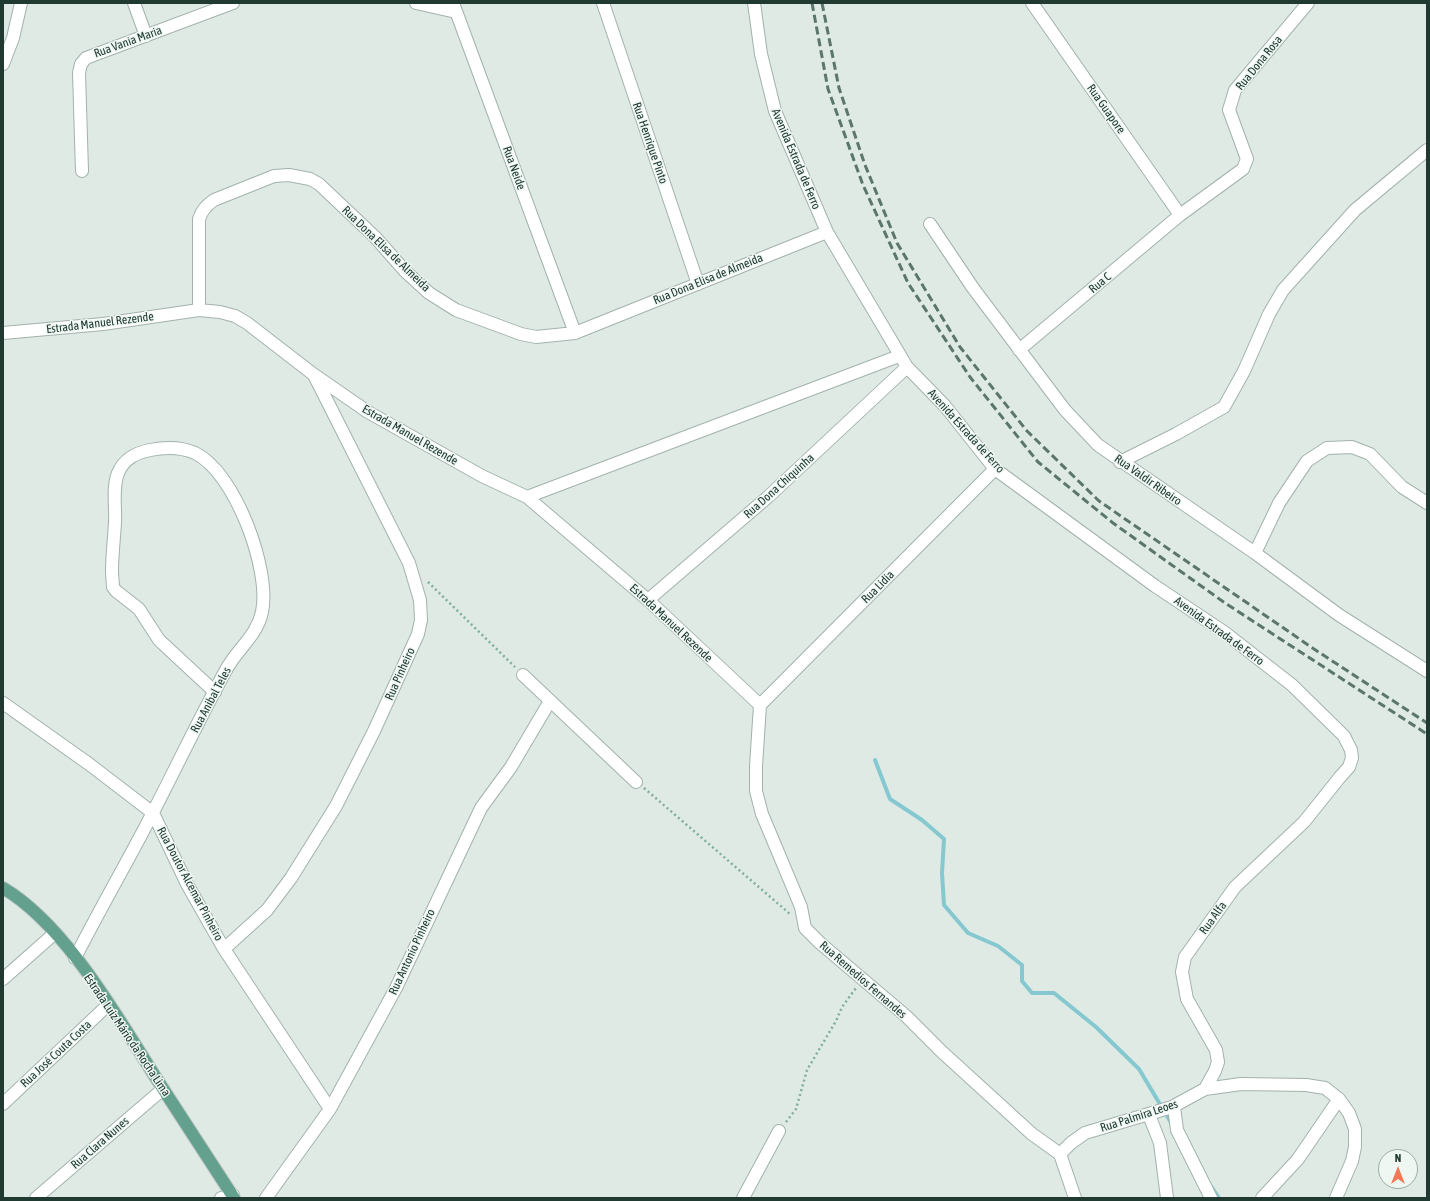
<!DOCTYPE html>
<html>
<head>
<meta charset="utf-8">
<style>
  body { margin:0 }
  #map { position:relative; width:1430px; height:1201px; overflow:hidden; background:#dfeae5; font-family:"Asap Condensed",sans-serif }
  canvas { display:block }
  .frame { position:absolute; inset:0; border:4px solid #203a32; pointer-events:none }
  .north { position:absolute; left:1378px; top:1149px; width:40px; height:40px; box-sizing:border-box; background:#eff7f3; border:1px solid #9caba6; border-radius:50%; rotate:0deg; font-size:11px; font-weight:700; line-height:16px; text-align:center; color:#203a32 }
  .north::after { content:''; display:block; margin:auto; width:14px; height:18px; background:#f37655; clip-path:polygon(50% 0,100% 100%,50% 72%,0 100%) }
</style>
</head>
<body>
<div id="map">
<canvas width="1430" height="1201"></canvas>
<div class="frame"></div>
<div class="north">N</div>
</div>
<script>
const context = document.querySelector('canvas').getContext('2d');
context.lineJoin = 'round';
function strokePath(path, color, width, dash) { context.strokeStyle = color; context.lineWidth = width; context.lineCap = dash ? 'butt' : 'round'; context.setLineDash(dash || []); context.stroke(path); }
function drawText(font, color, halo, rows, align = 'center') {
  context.font = font + ' "Asap Condensed",sans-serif'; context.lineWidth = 3; context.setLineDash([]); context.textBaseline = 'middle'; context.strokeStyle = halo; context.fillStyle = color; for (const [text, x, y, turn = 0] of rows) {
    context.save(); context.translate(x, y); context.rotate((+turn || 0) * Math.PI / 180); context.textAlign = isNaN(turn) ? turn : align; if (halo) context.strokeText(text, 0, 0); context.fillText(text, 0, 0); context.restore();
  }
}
strokePath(new Path2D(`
  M 875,760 L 890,799 L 922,820 L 944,839 L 942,873 L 944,905 L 968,933 L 998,946 L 1022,965 L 1022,981 L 1032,993 L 1054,993 L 1096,1027 L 1139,1069 L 1173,1126
  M 1211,1186 L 1219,1198`), '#86c8d0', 4);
const minor = new Path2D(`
  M 134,3 L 146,36
  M 416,3 L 456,12
  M 453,3 L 575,333
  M 603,3 L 698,284
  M 754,3 L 761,54 L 775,111 L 827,232 L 907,367 L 945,406 L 995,469 L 1155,586 L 1224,632 L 1292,685 L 1344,736 L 1351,750 L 1352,758 L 1349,767 L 1340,777 L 1304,822 L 1235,887 L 1185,957 L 1182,972 L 1187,999 L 1216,1050 L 1218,1062 L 1215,1071 L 1205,1089
  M 1032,3 L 1180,215
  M 3,64 L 13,38 L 21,3
  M 82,171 L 79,73 L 81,64 L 86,58 L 233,3
  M 930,224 L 973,288 L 1065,410 L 1098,445 L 1255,553 L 1339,615 L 1427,671
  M 199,310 L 199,219 C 202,210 206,206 214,200 L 274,176 L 289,175 L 310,179 L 319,184 L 375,237 L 405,271 L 429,293 L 456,310 L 521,334 L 536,337 L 575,333 L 827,232
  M 3,333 L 103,324 L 199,310 L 220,312 L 235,316 L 247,323 L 313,374 L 368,412 L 482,476 L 527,497 L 648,600 L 760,705
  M 1019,350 L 1180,215 L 1243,169 L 1247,159 L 1229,110 L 1235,90 L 1308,3
  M 1120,462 L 1176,434 L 1224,407 L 1244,371 L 1269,314 L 1283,290 L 1355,210 L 1427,150
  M 527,497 L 899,356
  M 1255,553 L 1279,503 L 1307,461 L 1327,448 L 1352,447 L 1370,454 L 1402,487 L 1427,503
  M 648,600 L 769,496 L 907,367
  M 523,675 L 636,782
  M 3,703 L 89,764 L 153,813 L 187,884 L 224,949 L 330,1109
  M 760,705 L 756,766 L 756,791 L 762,814 L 801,907 L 805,928 L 820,943 L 906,1016 L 941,1051 L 1032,1134 L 1060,1154 L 1075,1198
  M 760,705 L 995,469
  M 224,949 L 267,910 L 291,878 L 336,806 L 374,731 L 418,634 L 421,620 L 420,600 L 409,563 L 314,375
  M 75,958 C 99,911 125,866 149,820 C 175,770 199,719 226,670 C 237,649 257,636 262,612 C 271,570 235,472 195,453 C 181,447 165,447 150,450 C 135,453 124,459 118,473 C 112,488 116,508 115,523 C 114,539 112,556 112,572 L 113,587 L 116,591 L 139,609 L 159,640 L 215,692
  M 3,979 L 55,933
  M 3,1104 L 109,1004
  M 1174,1107 L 1177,1130 L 1211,1198
  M 1149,1115 L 1160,1143 L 1167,1198
  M 1060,1154 L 1071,1143 L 1085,1133 L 1172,1107 L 1205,1089 L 1241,1084 L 1306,1085 L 1325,1088 L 1339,1099 L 1349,1113 L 1355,1129 L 1355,1147 L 1352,1161 L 1336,1198
  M 36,1198 L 163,1089
  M 221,1198 L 233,1195
  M 266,1198 L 330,1109 L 396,988 L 481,808 L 511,767 L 550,701
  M 743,1198 L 779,1131
  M 1262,1198 L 1298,1159 L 1339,1099`);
const major = new Path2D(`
  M 3,888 C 66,925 119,1020 158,1081 C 183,1120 209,1159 234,1198`);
strokePath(minor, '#a2b2ac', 14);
strokePath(major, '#bcc4c2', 14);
strokePath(new Path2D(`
  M 428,582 L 515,667
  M 644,788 L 790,914
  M 786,1122 L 796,1109 L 807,1070 L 836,1021 L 842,1007 L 856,988`), '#7fae9e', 2.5, [2, 3]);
strokePath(minor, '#fff', 12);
strokePath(major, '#63a08e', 12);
strokePath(new Path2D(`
  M 812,3 L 828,89 L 863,185 L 908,283 L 970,377 L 1038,462 L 1113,523 L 1225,603 L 1427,734
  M 822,3 L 839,88 L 865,165 L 897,243 L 960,347 L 1027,431 L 1099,501 L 1314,649 L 1427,723`), '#5a766d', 3, [8, 4]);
drawText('12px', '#203a32', '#eff7f3', [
  ["Rua Vania Maria",128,42,-20],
  ["Rua Dona Rosa",1259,63,-51],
  ["Rua Guapore",1106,109,55],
  ["Rua Henrique Pinto",650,143,71],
  ["Avenida Estrada de Ferro",796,159,67],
  ["Rua Neide",514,168,70],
  ["Rua Dona Elisa de Almeida",386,249,44],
  ["Rua Dona Elisa de Almeida",708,279,-22],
  ["Rua C",1100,283,-40],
  ["Estrada Manuel Rezende",100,323,-7],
  ["Avenida Estrada de Ferro",966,431,48],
  ["Estrada Manuel Rezende",410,435,30],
  ["Rua Valdir Ribeiro",1148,480,35],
  ["Rua Dona Chiquinha",779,486,-42],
  ["Rua Lidia",878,587,-45],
  ["Estrada Manuel Rezende",671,623,43],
  ["Avenida Estrada de Ferro",1219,631,36],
  ["Rua Pinheiro",400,674,-66],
  ["Rua Anibal Teles",211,700,-62],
  ["Rua Doutor Alcemar Pinheiro",190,884,62],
  ["Rua Alfa",1213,918,-54],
  ["Rua Antonio Pinheiro",412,952,-65],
  ["Rua Remedios Fernandes",863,980,41],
  ["Estrada Luiz Mário da Rocha Lima",127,1035,56],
  ["Rua José Couta Costa",56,1054,-43],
  ["Rua Palmira Leoes",1139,1116,-18],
  ["Rua Clara Nunes",100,1143,-41]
]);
</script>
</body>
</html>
